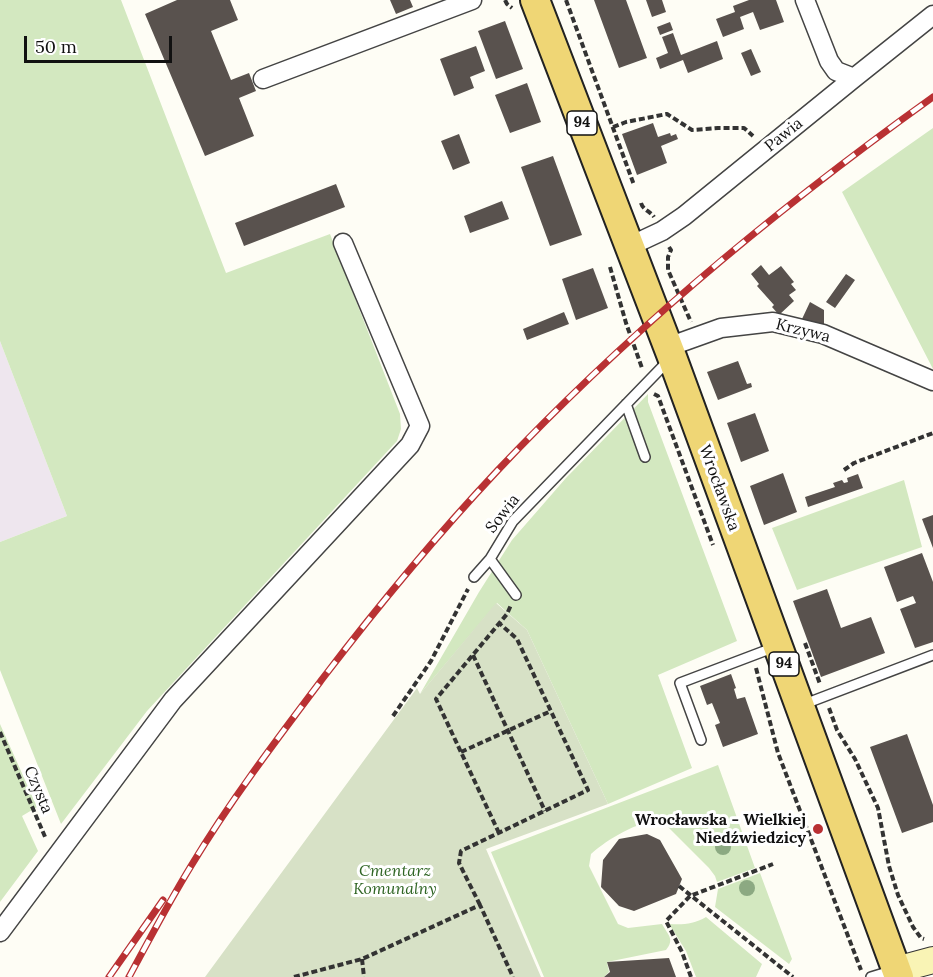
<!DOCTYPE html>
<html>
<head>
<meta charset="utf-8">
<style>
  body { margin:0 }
  #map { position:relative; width:933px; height:977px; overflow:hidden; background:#fefdf5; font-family:Lora,serif }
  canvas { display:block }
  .scale { position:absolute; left:24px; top:36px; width:148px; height:27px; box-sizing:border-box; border:3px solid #111; border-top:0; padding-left:8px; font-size:18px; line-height:21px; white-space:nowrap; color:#111; -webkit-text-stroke:4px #fff; paint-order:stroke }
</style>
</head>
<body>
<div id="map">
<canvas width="933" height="977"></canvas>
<div class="scale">50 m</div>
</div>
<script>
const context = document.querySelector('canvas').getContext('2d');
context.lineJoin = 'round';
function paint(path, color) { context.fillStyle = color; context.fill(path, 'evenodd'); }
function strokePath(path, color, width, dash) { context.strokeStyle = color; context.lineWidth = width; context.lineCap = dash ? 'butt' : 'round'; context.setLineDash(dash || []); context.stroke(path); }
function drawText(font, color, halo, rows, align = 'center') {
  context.font = font + ' Lora,serif'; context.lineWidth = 6; context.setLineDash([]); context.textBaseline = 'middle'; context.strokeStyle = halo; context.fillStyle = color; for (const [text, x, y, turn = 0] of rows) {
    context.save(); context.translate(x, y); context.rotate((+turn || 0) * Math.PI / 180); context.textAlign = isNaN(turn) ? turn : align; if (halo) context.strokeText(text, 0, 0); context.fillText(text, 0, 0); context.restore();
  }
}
paint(new Path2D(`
  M 0,341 L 67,516 L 0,542 Z`), '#eee6ee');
paint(new Path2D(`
  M 0,0 L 121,0 L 226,273 L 330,234 L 400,414 L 401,429 L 397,441 L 147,711 L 61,824 L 0,670 L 0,542 L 67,516 L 0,341 Z
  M 933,128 L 933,369 L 842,192 Z
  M 648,394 L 648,402 L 737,641 L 658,675 L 692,768 L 608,804 L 527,630 L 497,603 L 420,694 L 479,592 L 512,540 L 566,478 Z
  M 904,480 L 922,547 L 797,590 L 772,528 Z
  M 0,724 L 37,807 L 22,816 L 38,851 L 0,902 Z
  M 718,765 L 755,868 L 717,882 L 715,876 L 709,868 L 660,819 C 636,823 609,838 591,854 L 589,866 L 618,924 L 628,928 L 662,924 C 668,935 675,939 666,950 L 607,962 L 609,972 L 604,977 L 544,977 L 491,852 Z
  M 760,873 L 792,959 L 789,964 L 715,907 L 718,889 Z
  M 706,917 L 762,964 L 756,977 L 696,977 L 686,951 L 669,924 C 683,925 694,924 706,917 Z`), '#d3e8c0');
paint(new Path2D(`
  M 496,603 L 527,630 L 608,804 L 486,849 L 541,977 L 205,977 L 417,688 L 420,694 Z`), '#d7e1c6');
paint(new Path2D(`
  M 177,0 L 230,0 L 238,20 L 211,31 L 231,80 L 249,73 L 256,91 L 239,98 L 254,136 L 205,156 L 145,14 Z
  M 390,0 L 410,0 L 413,7 L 396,14 Z
  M 594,0 L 626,0 L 647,58 L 619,68 Z
  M 646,0 L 662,0 L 666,12 L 652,17 Z
  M 749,0 L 776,0 L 784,22 L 760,30 L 753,12 L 740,17 L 744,29 L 723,37 L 716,19 L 735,12 L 733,6 Z
  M 505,21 L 523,69 L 496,79 L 478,31 Z
  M 670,22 L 673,30 L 660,35 L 657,27 Z
  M 673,33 L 681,55 L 717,41 L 723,59 L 688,73 L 683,60 L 660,69 L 656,58 L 668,53 L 662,37 Z
  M 476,46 L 485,71 L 470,77 L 474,88 L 454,96 L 440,59 Z
  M 751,49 L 761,72 L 751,76 L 741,53 Z
  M 527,83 L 541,122 L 510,133 L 495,95 Z
  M 653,123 L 658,137 L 670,133 L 671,136 L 676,134 L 678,139 L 661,146 L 667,163 L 637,175 L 622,134 Z
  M 459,134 L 470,163 L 453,170 L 441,141 Z
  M 553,156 L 582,235 L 550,246 L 521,167 Z
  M 336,184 L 345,207 L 244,246 L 235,223 Z
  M 502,201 L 509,219 L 470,233 L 464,216 Z
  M 761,265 L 769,275 L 781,266 L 794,282 L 791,284 L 796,290 L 789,295 L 794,301 L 779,315 L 772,307 L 774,305 L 757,286 L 759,284 L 751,274 Z
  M 593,268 L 608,308 L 576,320 L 562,279 Z
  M 846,274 L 855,280 L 835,308 L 826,302 Z
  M 810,302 L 824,310 L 824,328 L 802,319 Z
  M 564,312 L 569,324 L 527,340 L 523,329 Z
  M 738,361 L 747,384 L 751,383 L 752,387 L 718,400 L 707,372 Z
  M 755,413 L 769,451 L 741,462 L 727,423 Z
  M 783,473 L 797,512 L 764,525 L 750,486 Z
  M 858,474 L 863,488 L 808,507 L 805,497 L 835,487 L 833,483 L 842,480 L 844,483 L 848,482 L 847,478 Z
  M 933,515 L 933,548 L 922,519 Z
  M 922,553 L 933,582 L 933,642 L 915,648 L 900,609 L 916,603 L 913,596 L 897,602 L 884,567 Z
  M 827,589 L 841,628 L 871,617 L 885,653 L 821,677 L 793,601 Z
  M 731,674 L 736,688 L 734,689 L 737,699 L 745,697 L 758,734 L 723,747 L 715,725 L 720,723 L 712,703 L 707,705 L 700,686 Z
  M 907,734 L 933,805 L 933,822 L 902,833 L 870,747 Z
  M 647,834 L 660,840 L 682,879 L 676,894 L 634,911 L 619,906 L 601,887 L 603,860 L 619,839 Z
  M 669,958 L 676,977 L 604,977 L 610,972 L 607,962 Z`), '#59524e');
const lane = new Path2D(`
  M 626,404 L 645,457
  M 490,559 L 516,595
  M 474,577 L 490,559 L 513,521 L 668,361
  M 802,705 L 933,655
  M 701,740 L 680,683 L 775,647
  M 871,977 L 894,970`);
const street = new Path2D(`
  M 805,0 L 829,61 L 836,71 L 854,78
  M 263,79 L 472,0
  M 630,246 L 662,231 L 684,216 L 854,78 L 933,15
  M 668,347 L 721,328 L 773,322 L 823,334 L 933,381
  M 0,932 L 173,700 L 410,445 L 420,426 L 343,243`);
const secondary = new Path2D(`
  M 896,970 L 933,960`);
const primary = new Path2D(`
  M 535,0 L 672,357 L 899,977`);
strokePath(lane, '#444', 12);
strokePath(street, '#444', 21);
strokePath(secondary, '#333', 28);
strokePath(primary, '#222', 32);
strokePath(new Path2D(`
  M 505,0 L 507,4 L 512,8
  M 566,0 L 634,185
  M 613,127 L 626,122 L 667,114 L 692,130 L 718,128 L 744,128 L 753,136
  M 641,203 C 643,210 650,211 654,217
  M 669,247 L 671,250 L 668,257 L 668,270 L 691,322
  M 610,267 L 626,323 L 642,368
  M 654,394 L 658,396 L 713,545
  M 844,470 L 854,463 L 933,433
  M 805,643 L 820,684
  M 473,655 L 545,811
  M 756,668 L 778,753 L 861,970
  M 829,708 L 837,730 L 855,759 L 878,808 L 889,866 L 898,895 L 913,927 L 921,938 L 924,939
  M 393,716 L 431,661 L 468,589
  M 0,732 L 46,839
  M 461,752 L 551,711
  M 499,833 L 436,699 L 507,614 L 511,605
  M 679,886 L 793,977
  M 480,905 L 459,863 L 461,851 L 588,790 L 517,639 L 499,623
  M 362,959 L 364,977
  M 294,977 L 362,959 L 480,905 L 513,977
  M 691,977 L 682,952 L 666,921 L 690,896 L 773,864`), '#333', 4, [6, 3]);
strokePath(lane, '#fff', 9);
strokePath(street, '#fff', 18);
strokePath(secondary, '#f9f4b5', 26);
strokePath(primary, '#efd675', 28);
const rail = new Path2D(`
  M 109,977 L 163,900
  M 129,977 C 149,940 169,902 191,866 C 230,801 277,739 323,678 C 378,606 436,536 498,470 C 629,331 778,208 933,97`);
strokePath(rail, '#b93133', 7);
strokePath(rail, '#fff', 4.5, [14]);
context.fillStyle = '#8ca982';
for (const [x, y] of [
  [723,847],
  [747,888]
]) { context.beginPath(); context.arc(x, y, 8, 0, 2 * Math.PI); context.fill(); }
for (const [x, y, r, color] of [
  [818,829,6,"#b93133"]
]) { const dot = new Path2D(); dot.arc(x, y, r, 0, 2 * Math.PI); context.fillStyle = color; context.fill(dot); strokePath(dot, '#fff', 2); }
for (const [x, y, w] of [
  [582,123,30],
  [784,664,30]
]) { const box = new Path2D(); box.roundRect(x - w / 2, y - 12, w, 24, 4.5); context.fillStyle = '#fff'; context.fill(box); strokePath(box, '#111', 1.5); }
drawText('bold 15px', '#111', null, [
  ["94",582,123],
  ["94",784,664]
]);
drawText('16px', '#111', '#fff', [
  ["Pawia",784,135,-39],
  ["Krzywa",803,331,14],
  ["Wrocławska",719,488,70],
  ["Sowia",503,514,-52],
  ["Czysta",38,790,67]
]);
drawText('bold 16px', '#111', '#fff', [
  ["Wrocławska - Wielkiej",806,820],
  ["Niedźwiedzicy",806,838]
], 'right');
drawText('italic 16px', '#2f6524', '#fff', [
  ["Cmentarz",395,871],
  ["Komunalny",395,889]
]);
</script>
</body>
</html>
